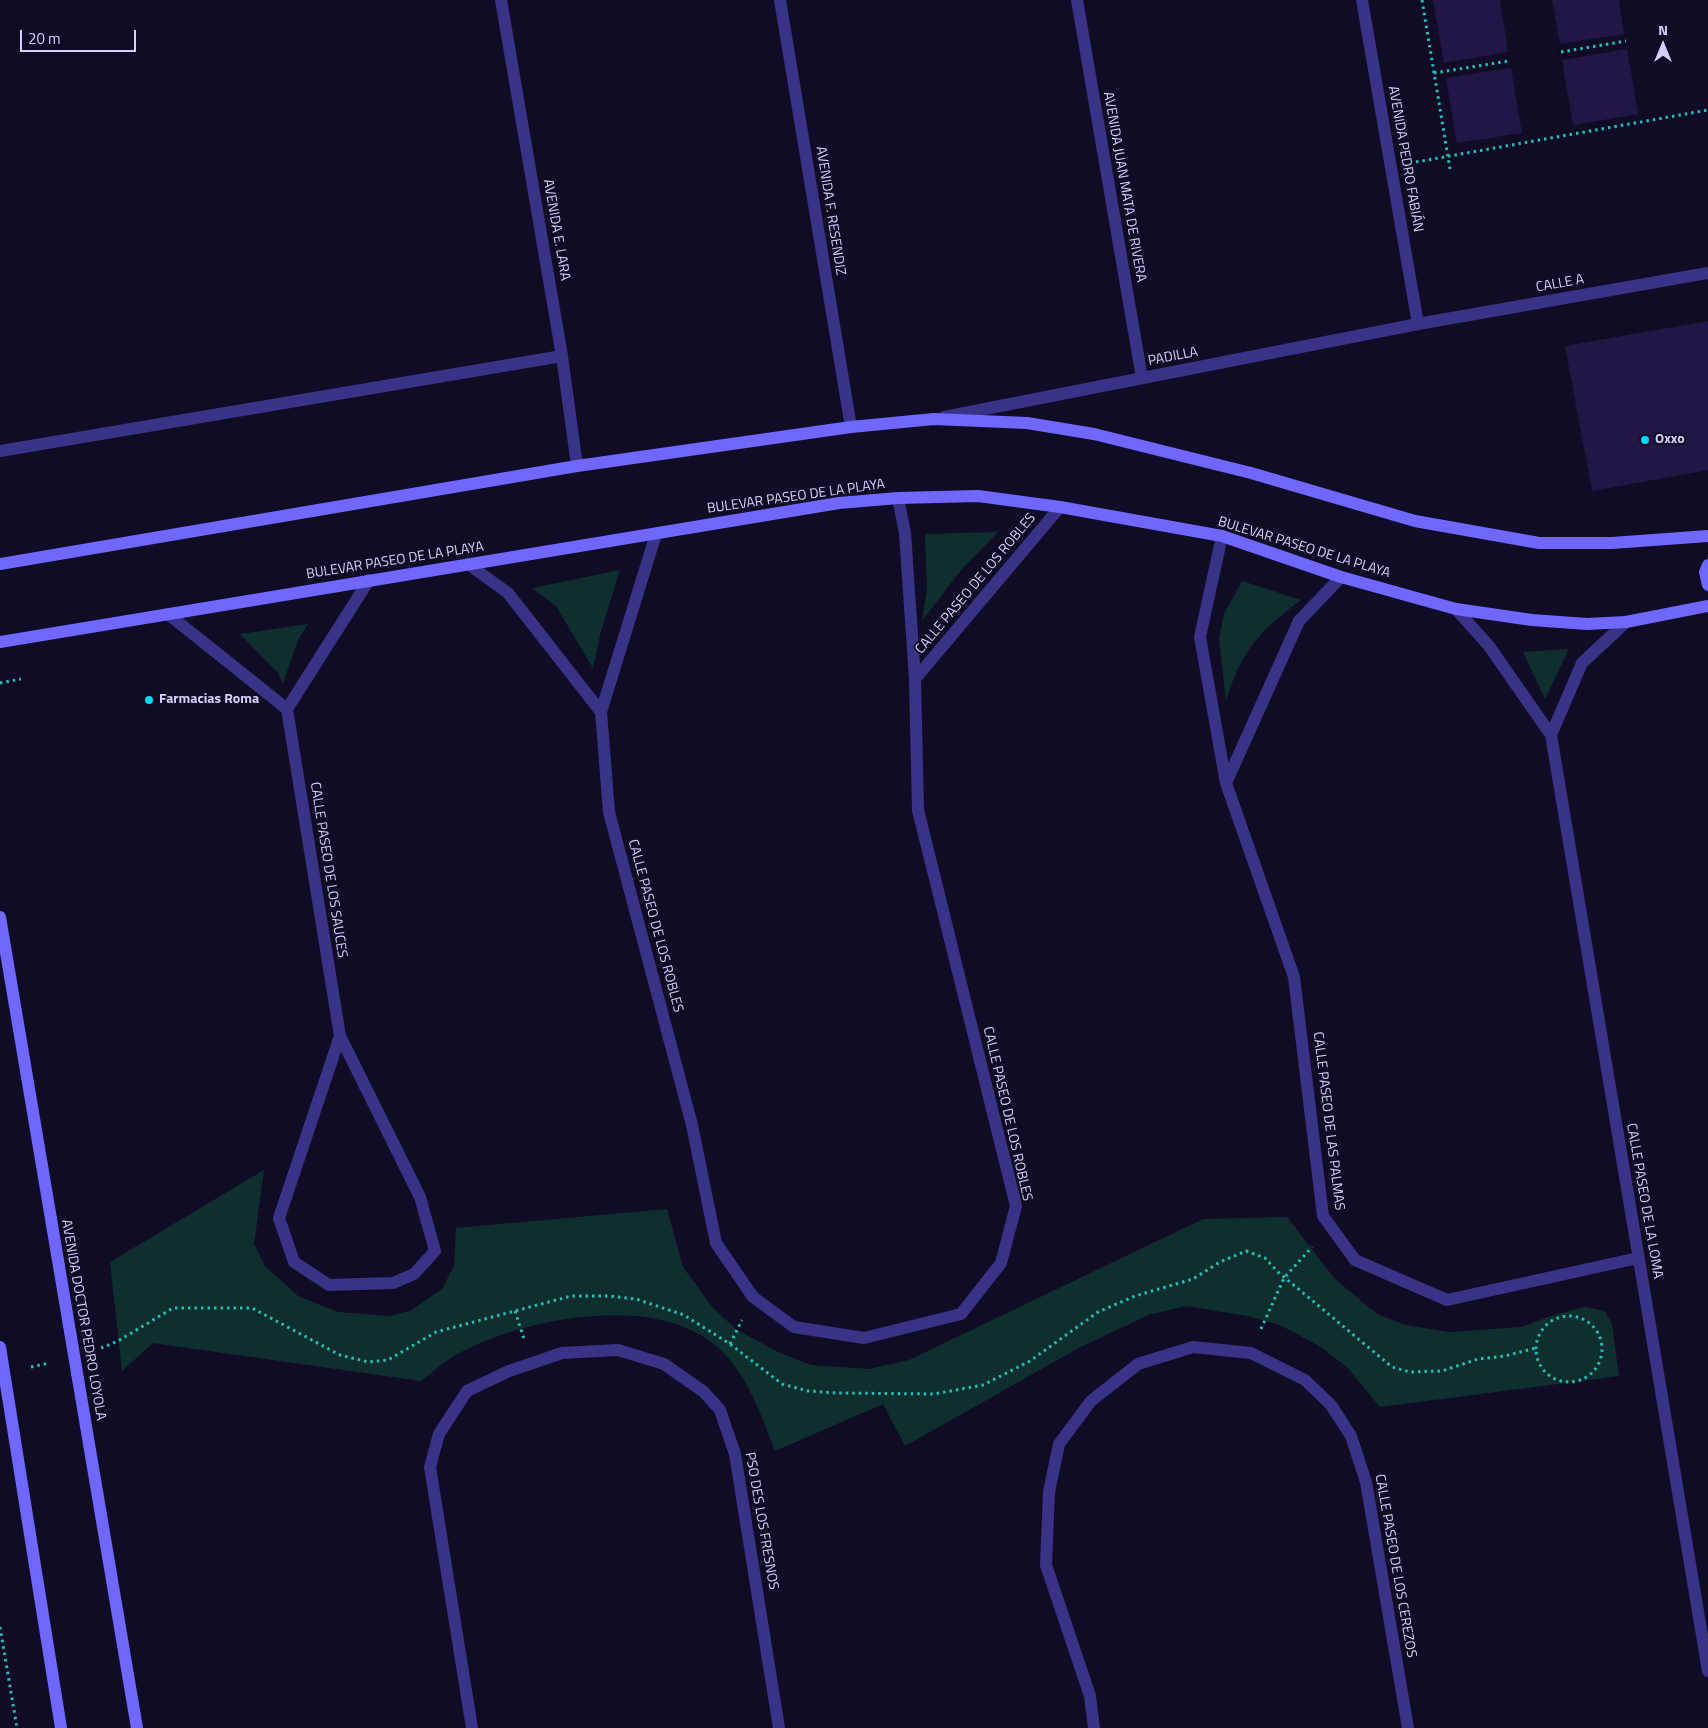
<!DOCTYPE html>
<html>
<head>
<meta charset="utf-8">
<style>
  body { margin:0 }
  #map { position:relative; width:1708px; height:1728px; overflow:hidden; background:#110c25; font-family:"Titillium Web",sans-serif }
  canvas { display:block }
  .north { position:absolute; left:1638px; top:20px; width:50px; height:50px; -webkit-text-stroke:4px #110c25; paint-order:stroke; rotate:0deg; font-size:14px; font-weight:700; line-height:20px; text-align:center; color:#d7d0ff }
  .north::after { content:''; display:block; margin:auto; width:18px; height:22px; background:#d7d0ff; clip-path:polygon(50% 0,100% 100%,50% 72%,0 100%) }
  .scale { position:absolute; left:20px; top:30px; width:116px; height:22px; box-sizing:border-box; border:2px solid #d7d0ff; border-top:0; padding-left:6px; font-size:15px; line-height:18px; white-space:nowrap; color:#d7d0ff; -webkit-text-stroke:4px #110c25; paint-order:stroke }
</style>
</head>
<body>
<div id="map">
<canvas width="1708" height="1728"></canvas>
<div class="north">N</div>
<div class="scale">20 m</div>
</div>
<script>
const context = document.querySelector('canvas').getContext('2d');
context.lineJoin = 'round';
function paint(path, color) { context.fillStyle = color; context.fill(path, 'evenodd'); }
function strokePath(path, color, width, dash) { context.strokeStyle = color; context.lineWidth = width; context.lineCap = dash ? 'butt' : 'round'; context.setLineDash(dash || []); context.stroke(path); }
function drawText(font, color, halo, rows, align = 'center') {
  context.font = font + ' "Titillium Web",sans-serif'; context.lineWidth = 4; context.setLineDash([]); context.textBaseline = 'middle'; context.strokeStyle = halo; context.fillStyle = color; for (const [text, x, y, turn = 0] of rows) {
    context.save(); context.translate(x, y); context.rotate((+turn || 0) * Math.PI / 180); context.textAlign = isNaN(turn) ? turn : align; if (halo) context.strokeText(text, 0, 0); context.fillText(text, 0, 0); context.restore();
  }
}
paint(new Path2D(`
  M 998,532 L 961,570 L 922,621 L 927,588 L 925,534 Z
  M 620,570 L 601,631 L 593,668 L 556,606 L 532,588 Z
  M 1242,581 L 1301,600 C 1260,630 1241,651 1226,701 L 1219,638 L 1224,614 Z
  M 308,624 L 298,640 L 283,683 L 278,673 L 240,634 Z
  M 1569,649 L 1545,699 L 1523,652 Z
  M 264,1170 L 254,1244 L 265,1266 L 298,1296 L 338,1312 L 389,1316 L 410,1311 L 442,1289 L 454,1266 L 456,1228 L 667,1209 L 683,1267 L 713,1308 L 737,1330 L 778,1352 L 811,1365 L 869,1369 L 909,1360 L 1203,1219 L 1287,1217 L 1335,1279 L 1377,1314 L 1405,1325 L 1450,1332 L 1521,1327 L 1557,1314 L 1585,1307 L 1605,1311 L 1612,1324 L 1619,1376 L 1380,1407 L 1347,1367 L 1319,1346 L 1280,1325 L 1247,1316 L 1186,1306 L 1148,1315 L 1077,1349 L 905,1446 L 883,1404 L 775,1451 C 759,1410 745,1365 707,1339 C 641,1294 511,1320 448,1360 C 439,1366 430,1374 421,1381 L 153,1343 L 122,1371 L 110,1262 Z`), '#0f2f2f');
paint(new Path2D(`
  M 1433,0 L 1500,0 L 1508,52 L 1444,63 Z
  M 1552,0 L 1619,0 L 1624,34 L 1560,44 Z
  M 1627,49 L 1638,114 L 1573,125 L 1562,60 Z
  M 1511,68 L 1522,133 L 1457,143 L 1446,78 Z
  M 1708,321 L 1708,470 L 1592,491 L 1565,346 Z`), '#221647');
strokePath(new Path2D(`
  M 1422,0 L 1450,169
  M 1561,52 L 1626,41
  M 1434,73 L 1509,61
  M 1416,162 L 1708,110
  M 0,683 L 21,679
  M 515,1311 L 524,1339
  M1536 1349a33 33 0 1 1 66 0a33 33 0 1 1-66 0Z
  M 1261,1329 L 1284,1278 L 1312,1247
  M 730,1344 L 742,1320
  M 101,1348 L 118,1341 L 173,1308 L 252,1308 L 340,1355 L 368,1362 L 388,1360 L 436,1332 L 571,1296 L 610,1296 L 636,1299 L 684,1315 L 730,1344 L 782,1384 L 808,1391 L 838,1393 L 934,1394 L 983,1385 L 1030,1361 L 1098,1312 L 1135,1296 L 1193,1279 L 1220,1262 L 1246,1251 L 1265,1258 L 1278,1272 L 1392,1367 L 1410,1372 L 1442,1371 L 1478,1359 L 1505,1356 L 1536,1348
  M 31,1367 L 49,1363
  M 0,1627 L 17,1728`), '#23c0bb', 3, [2.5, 4]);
strokePath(new Path2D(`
  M 501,0 L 562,356 L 577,466
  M 780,0 L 851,427
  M 1077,0 L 1142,378
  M 1362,0 L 1418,324
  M 944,417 L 1418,324 L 1708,273
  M 0,451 L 562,356
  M 898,498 L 905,533 L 915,679
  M 656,534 L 601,712 L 609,812 L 692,1125 L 716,1243 L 753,1297 L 794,1327 L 864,1338 L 961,1314 L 1001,1263 L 1016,1206 L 918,810 L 915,679 L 1060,507
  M 1222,536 L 1200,637 L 1226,783
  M 468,564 L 508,593 L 601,712
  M 1341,577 L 1299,621 L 1226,783 L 1294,977 L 1323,1216 L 1355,1260 L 1447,1300 L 1638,1258
  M 1456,609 L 1489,646 L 1551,735 L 1708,1671
  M 168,614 L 287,709 L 340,1036 L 420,1197 L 435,1251 L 414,1274 L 393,1283 L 329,1285 L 294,1262 L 279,1218 L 340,1036
  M 287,709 L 369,580
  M 1551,735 L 1582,663 L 1626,622
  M 472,1728 L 430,1467 L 439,1434 L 467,1391 L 509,1371 L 562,1353 L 618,1350 L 664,1364 L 704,1392 L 720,1410 L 735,1454 L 779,1728
  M 1094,1728 L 1090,1696 L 1046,1565 L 1049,1492 L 1059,1444 L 1091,1401 L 1138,1364 L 1193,1347 L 1251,1353 L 1305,1380 L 1331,1405 L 1351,1436 L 1366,1482 L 1408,1728`), '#393388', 12);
strokePath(new Path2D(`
  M 0,564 L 577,466 L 851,427 L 934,419 L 1027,423 L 1094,434 L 1251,473 L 1415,521 L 1539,543 L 1612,543 L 1708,536
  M 1708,565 L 1705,572 L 1708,585
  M 0,642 L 839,503 L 898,498 L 978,496 L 1060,507 L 1222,536 L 1341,577 L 1456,609 L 1532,620 L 1587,624 L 1626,622 L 1708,606
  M 0,917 L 137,1728
  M 0,1347 L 61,1728`), '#6f67ff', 12);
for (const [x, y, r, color] of [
  [1645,440,5,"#00dafb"],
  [149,700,5,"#00dafb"]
]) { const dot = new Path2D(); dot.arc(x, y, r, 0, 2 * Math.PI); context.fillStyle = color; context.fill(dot); strokePath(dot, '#110c25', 2); }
drawText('14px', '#d7d0ff', '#110c25', [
  ["AVENIDA PEDRO FABIÁN",1405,159,80],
  ["AVENIDA JUAN MATA DE RIVERA",1124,187,80],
  ["AVENIDA F. RESENDIZ",830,211,81],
  ["AVENIDA E. LARA",556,230,80],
  ["CALLE A",1560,284,-10],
  ["PADILLA",1173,357,-11],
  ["BULEVAR PASEO DE LA PLAYA",796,497,-8],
  ["BULEVAR PASEO DE LA PLAYA",1304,548,17],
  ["BULEVAR PASEO DE LA PLAYA",395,561,-9],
  ["CALLE PASEO DE LOS ROBLES",976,584,-50],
  ["CALLE PASEO DE LOS SAUCES",328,870,81],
  ["CALLE PASEO DE LOS ROBLES",655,926,75],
  ["CALLE PASEO DE LOS ROBLES",1007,1114,77],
  ["CALLE PASEO DE LAS PALMAS",1328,1121,83],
  ["CALLE PASEO DE LA LOMA",1644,1201,80],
  ["AVENIDA DOCTOR PEDRO LOYOLA",83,1320,80],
  ["PSO DES LOS FRESNOS",761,1521,80],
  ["CALLE PASEO DE LOS CEREZOS",1395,1566,80]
]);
drawText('bold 14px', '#d7d0ff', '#110c25', [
  ["Oxxo",1655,440],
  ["Farmacias Roma",159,700]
], 'left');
</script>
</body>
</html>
